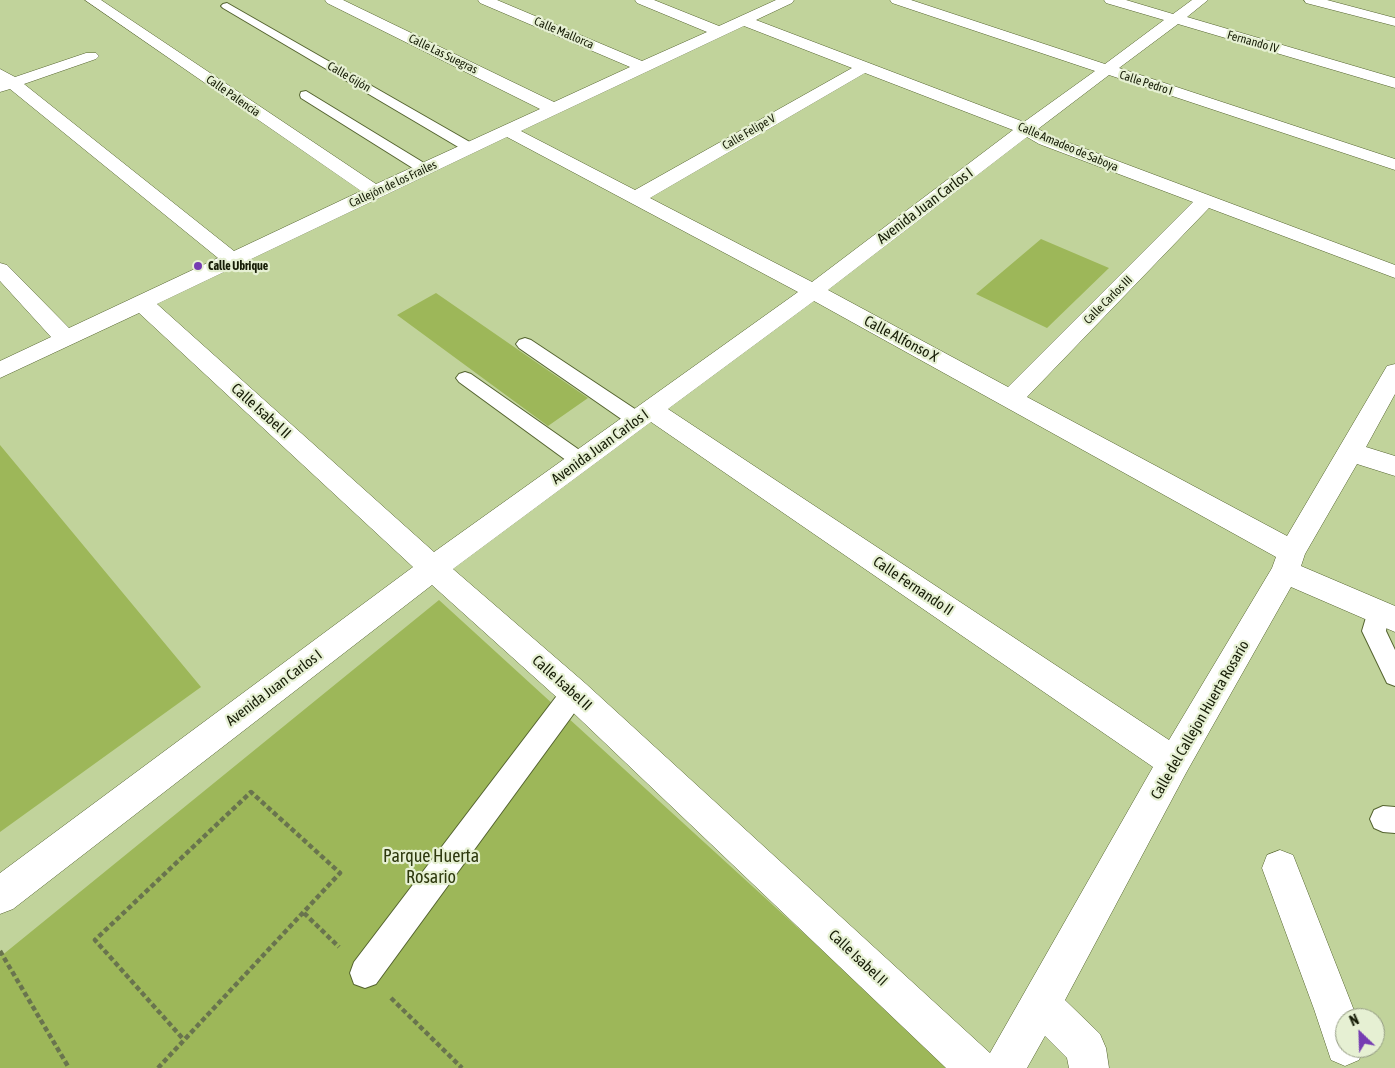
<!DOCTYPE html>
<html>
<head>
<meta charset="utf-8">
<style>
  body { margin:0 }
  #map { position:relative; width:1395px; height:1068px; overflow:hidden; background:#c1d39b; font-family:"Asap Condensed",sans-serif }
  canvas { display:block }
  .north { position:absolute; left:1335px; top:1008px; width:50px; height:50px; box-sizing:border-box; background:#e6f0d3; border:1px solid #939b81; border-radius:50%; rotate:336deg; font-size:14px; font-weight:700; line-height:20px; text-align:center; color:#161c06 }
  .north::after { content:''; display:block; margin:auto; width:18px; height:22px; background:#753cb2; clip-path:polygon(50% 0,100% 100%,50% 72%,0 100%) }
</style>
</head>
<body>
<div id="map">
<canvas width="1395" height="1068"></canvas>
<div class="north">N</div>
</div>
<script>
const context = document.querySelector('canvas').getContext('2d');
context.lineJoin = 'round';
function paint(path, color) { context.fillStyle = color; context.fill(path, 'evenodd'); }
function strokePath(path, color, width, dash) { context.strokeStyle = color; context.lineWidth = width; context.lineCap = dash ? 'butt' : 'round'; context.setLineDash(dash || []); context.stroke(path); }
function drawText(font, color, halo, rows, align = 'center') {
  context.font = font + ' "Asap Condensed",sans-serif'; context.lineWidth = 4.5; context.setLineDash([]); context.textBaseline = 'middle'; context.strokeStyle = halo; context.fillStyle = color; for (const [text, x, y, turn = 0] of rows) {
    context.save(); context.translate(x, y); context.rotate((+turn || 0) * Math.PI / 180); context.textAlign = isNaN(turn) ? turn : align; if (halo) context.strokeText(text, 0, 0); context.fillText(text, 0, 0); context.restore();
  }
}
paint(new Path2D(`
  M 1041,239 L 1109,268 L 1047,328 L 976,294 Z
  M 436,293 L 588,398 L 548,426 L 397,315 Z
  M 0,445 L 201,687 L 0,832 Z
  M 439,600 L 948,1065 L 946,1068 L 0,1068 L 0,957 Z`), '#9db759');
const lane = new Path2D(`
  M 227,3 L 475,145 L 477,148 L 470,152 L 465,151 L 223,8 L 221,6 L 223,4 Z
  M 306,91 L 429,166 L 431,169 L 429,172 L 419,172 L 301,98 L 300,95 L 301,92 Z
  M 525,338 L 531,340 L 644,415 L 647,420 L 644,425 L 637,427 L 630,425 L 519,348 L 516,344 L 519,340 Z
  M 465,372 L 471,374 L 588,456 L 591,461 L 588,466 L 581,468 L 574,466 L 459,382 L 456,378 L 459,374 Z
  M 1378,601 L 1386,604 L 1389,611 L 1386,631 L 1395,650 L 1395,686 L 1387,683 L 1362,631 L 1370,604 Z
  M 574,682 L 583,685 L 586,693 L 583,701 L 376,984 L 365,988 L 354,984 L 350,973 L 354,962 L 565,685 Z
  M 1383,806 L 1395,807 L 1395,833 L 1383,832 L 1374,828 L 1370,819 L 1374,810 Z`);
const street = new Path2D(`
  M 85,0 L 101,0 L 376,184 L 540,109 L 327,3 L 325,0 L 343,0 L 554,102 L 630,67 L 480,3 L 478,0 L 497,0 L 642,61 L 707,32 L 637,3 L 635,0 L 654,0 L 719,26 L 776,0 L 794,0 L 792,3 L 756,20 L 1024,122 L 1095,71 L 892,3 L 890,0 L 911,0 L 1105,64 L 1164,20 L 1106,3 L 1104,0 L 1126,0 L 1173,14 L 1192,0 L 1208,0 L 1187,17 L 1395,78 L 1395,88 L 1178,24 L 1119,68 L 1395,159 L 1395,170 L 1109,75 L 1038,129 L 1051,136 L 1395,265 L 1395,278 L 1209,208 L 1027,397 L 1287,536 L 1387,366 L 1395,364 L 1395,394 L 1366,447 L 1395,456 L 1395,476 L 1357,464 L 1305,554 L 1301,566 L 1395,606 L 1395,632 L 1291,587 L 1186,773 L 1065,1000 L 1100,1034 L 1106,1048 L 1109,1068 L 1069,1068 L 1067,1058 L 1045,1036 L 1027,1068 L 946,1068 L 563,703 L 432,585 L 13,909 L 0,914 L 0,873 L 413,567 L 139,313 L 0,378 L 0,361 L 51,337 L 0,281 L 0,263 L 7,265 L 69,328 L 218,258 L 10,89 L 0,92 L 0,69 L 15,77 L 86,53 L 96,53 L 99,56 L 96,59 L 24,84 L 234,251 L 361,191 ZM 744,26 L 852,68 L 635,190 L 521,131 ZM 865,73 L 1013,130 L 812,282 L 650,198 ZM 507,137 L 798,292 L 434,552 L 157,304 ZM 1027,137 L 1039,144 L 1193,202 L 1008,387 L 828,290 ZM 814,301 L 1276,557 L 1272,568 L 1169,740 L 668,409 ZM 651,422 L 1153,767 L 990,1053 L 585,683 L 453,569 Z
  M 1304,0 L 1327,0 L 1395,18 L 1395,26 L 1306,3 Z
  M 1280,850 L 1293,855 L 1357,1018 L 1345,1018 L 1345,1048 L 1364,1048 L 1359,1060 L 1345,1066 L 1331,1060 L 1314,1009 L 1262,868 L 1267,855 Z`);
strokePath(lane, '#54632f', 2);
strokePath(street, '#54632f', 1);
strokePath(new Path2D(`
  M 304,913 L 339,947
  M 0,951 L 69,1068
  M 391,998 L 462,1068
  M 158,1068 L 340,873 L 251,792 L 95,940 L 184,1040`), '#69744e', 4.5, [5, 3]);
paint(lane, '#fff');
paint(street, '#fff');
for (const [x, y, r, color] of [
  [198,266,5,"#753cb2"]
]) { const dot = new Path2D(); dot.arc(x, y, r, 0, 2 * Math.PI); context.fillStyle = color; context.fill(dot); strokePath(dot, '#e6f0d3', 2); }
drawText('12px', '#161c06', '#e6f0d3', [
  ["Calle Mallorca",564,33,23],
  ["Fernando IV",1253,42,16],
  ["Calle Las Suegras",443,54,26],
  ["Calle Gijón",349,77,30],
  ["Calle Pedro I",1146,83,18],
  ["Calle Palencia",233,96,35],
  ["Calle Felipe V",749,132,-30],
  ["Calle Amadeo de Saboya",1068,147,23],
  ["Callejón de los Frailes",393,184,-25],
  ["Calle Carlos III",1108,300,-45]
]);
drawText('bold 12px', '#161c06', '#e6f0d3', [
  ["Calle Ubrique",208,266]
], 'left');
drawText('15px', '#161c06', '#e6f0d3', [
  ["Avenida Juan Carlos I",925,206,-37],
  ["Calle Alfonso X",901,339,28],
  ["Calle Isabel II",261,411,42],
  ["Avenida Juan Carlos I",600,447,-36],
  ["Calle Fernando II",913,586,34],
  ["Calle Isabel II",562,683,42],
  ["Avenida Juan Carlos I",274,688,-37],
  ["Calle del Callejon Huerta Rosario",1200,720,-60],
  ["Calle Isabel II",858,958,43]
]);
drawText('18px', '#2e390e', '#e6f0d3', [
  ["Parque Huerta",431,856],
  ["Rosario",431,877]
]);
</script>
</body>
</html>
